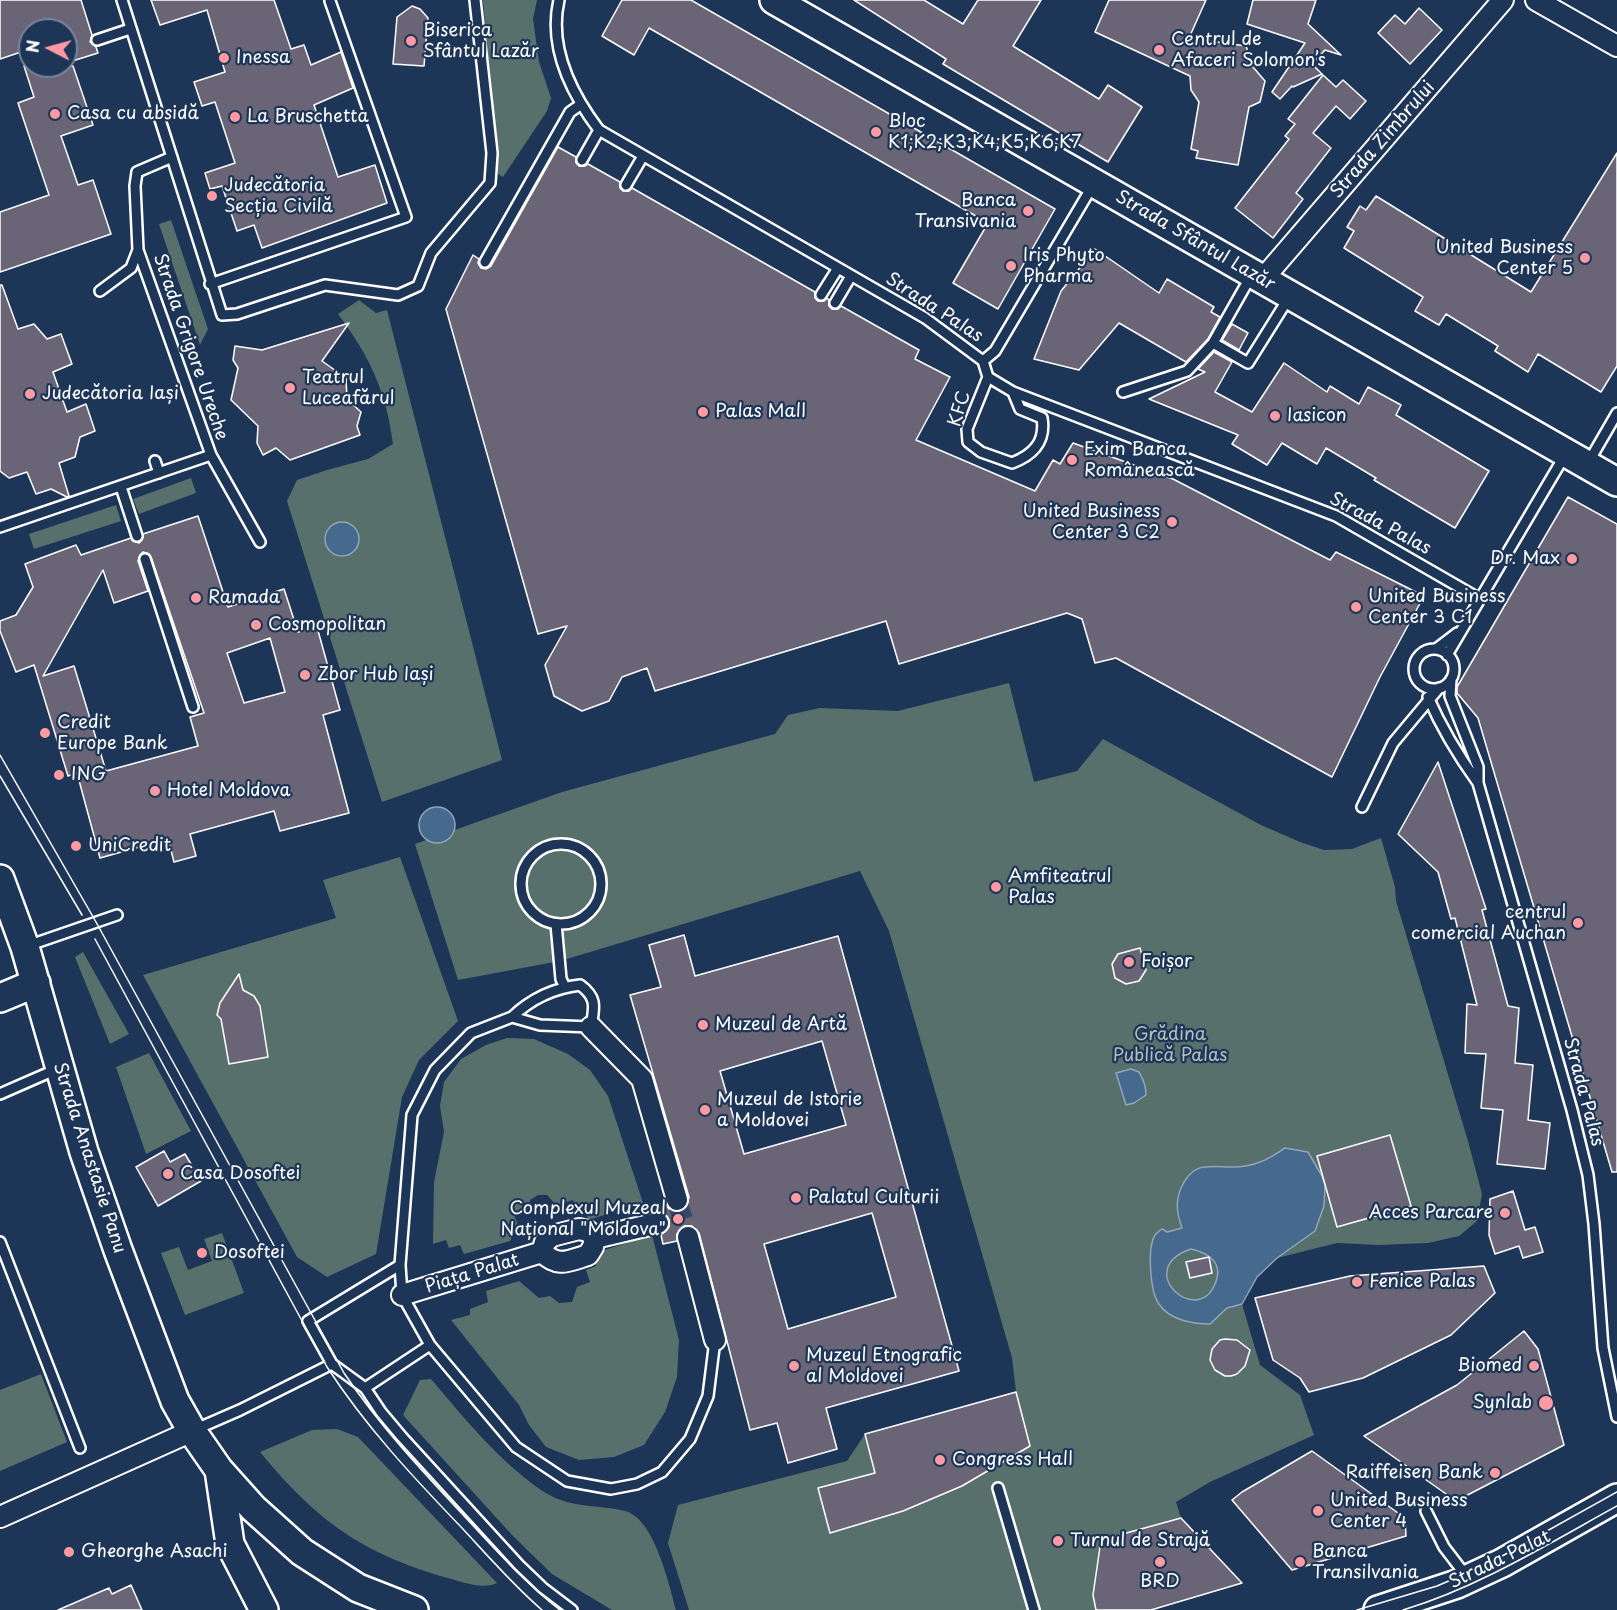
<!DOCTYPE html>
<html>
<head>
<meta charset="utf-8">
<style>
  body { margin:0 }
  #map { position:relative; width:1617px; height:1610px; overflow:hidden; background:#1d3557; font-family:"Playpen Sans",sans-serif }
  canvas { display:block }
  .north { position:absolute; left:18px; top:18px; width:60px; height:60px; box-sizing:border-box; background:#1d3557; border:2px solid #77869a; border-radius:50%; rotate:276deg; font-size:16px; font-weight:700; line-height:24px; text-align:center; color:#fff }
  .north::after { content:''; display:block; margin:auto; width:21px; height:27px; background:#ff9aa2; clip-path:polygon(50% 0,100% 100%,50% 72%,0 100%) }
</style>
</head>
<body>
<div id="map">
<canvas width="1617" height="1610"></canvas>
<div class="north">N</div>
</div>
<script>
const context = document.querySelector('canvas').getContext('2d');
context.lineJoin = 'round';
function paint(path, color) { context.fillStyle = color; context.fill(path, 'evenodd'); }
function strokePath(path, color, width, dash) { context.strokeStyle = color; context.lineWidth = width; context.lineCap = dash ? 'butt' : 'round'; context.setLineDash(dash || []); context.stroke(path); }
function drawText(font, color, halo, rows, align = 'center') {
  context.font = font + ' "Playpen Sans",sans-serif'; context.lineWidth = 4.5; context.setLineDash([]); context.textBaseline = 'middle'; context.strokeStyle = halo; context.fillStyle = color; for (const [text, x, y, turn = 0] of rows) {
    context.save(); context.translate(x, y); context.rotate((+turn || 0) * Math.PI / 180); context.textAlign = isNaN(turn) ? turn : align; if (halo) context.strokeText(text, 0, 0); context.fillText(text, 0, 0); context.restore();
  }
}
paint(new Path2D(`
  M 483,0 L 537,0 L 533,19 L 539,62 L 551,98 L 547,111 L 503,177 L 498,174 Z
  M 171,220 L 208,329 L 200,345 L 159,224 Z
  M 359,300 L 376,313 L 387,310 L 502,760 L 382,802 L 287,501 L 297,480 L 327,470 L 368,459 L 393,444 C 386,391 370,357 338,314 Z
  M 191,478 L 196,493 L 139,514 L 133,499 Z
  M 116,505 L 121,521 L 34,549 L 29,534 Z
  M 1009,683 L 1034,782 L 1077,771 L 1103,739 L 1261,825 L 1300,842 L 1324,850 L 1352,849 L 1381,838 L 1395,887 L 1396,901 L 1468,1141 L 1482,1194 L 1477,1221 L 1459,1236 L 1428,1243 L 1378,1245 L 1337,1243 L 1277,1258 L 1257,1277 L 1242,1304 L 1260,1365 L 1300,1395 L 1314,1435 L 1210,1482 L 1176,1502 L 1181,1518 L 1101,1540 L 1093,1595 L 1096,1610 L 689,1610 L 668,1543 L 678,1505 L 847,1461 L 865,1434 L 875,1473 L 818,1488 L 830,1533 L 903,1511 L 962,1486 L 1030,1446 L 1016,1392 L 1012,1358 L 889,931 L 860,871 L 560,961 L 458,980 L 415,844 L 562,792 L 775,734 L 788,715 L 820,708 L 898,711 Z
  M 400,857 L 458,1021 L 419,1060 L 402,1097 L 376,1254 L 327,1277 L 297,1257 L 143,975 L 336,918 L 323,880 Z
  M 83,952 L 129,1034 L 110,1044 L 75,957 Z
  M 507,1038 L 534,1039 L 568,1054 L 590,1070 L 608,1096 L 643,1203 L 588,1220 L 586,1211 L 577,1213 L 573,1200 L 556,1205 L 547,1195 L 538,1195 L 530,1200 L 529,1210 L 514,1214 L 518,1226 L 510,1241 L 464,1254 L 460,1245 L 449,1248 L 446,1240 L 433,1244 L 434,1182 L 444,1132 L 440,1106 L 444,1082 L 461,1059 L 486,1045 Z
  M 149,1053 L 191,1131 L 146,1154 L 116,1067 Z
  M 222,1233 L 244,1293 L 185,1315 L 161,1253 L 179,1247 L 188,1270 L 212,1261 L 204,1239 Z
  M 652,1235 L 679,1340 L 677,1377 L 665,1412 L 644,1445 L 614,1457 L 579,1460 L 546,1447 L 529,1425 L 519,1405 L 451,1320 L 470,1315 L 470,1309 L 488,1302 L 486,1291 L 519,1281 L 539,1298 L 550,1296 L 559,1303 L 572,1302 L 577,1287 L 590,1282 L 586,1270 L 596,1266 L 592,1254 Z
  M 41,1374 L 67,1442 L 0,1471 L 0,1390 Z
  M 431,1379 C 465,1419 498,1460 541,1490 C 569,1509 595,1504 625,1511 C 654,1518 669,1584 676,1610 L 612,1610 L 552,1574 L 512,1535 L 403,1415 L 420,1380 Z
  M 337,1429 L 358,1437 L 497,1583 C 482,1590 463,1582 448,1578 C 362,1554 316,1520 260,1452 L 312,1430 Z`), '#57706c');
const water = new Path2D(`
  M325 539a17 17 0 1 1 34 0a17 17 0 1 1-34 0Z
  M419 825a18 18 0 1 1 36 0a18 18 0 1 1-36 0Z
  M 1131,1069 L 1139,1072 C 1144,1080 1146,1086 1146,1095 L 1134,1103 L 1126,1105 L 1116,1073 Z
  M 1285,1148 L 1308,1152 L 1322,1176 L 1325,1185 L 1324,1206 L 1315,1231 L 1277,1258 L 1257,1277 L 1242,1304 L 1227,1308 L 1210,1324 C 1193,1324 1169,1320 1159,1304 C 1150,1292 1147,1248 1155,1235 C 1155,1235 1161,1229 1162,1229 L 1167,1232 L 1182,1228 C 1177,1214 1175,1202 1181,1188 C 1193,1161 1208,1167 1232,1167 C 1241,1167 1253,1165 1260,1162 C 1269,1159 1277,1153 1285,1148 ZM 1191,1249 C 1209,1253 1224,1263 1215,1284 C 1197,1328 1132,1269 1191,1249 Z`);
paint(water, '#456a8d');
strokePath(water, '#8fa6bb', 1.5);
const building = new Path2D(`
  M 0,0 L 81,0 L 92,35 L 90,42 L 96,47 L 98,53 L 66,63 L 66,30 L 30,30 L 30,49 L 0,59 Z
  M 151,0 L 274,0 L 291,49 L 304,45 L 311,65 L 341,52 L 353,88 L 314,105 L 338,177 L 375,165 L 387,203 L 262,248 L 254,225 L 237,231 L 222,186 L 210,189 L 205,173 L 235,163 L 215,102 L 202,106 L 194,82 L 225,72 L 207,10 L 160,25 Z
  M 622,0 L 691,0 L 1055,209 L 998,309 L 953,283 L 988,223 L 649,28 L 634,55 L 602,36 Z
  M 854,0 L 924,0 L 963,24 L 978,0 L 1041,0 L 1013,46 L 1099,99 L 1108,85 L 1142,107 L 1108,162 L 943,64 L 946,59 Z
  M 1109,0 L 1206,0 L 1189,38 L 1246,46 L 1253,67 L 1265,81 L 1260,102 L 1249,107 L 1238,165 L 1196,158 L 1198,151 L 1191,149 L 1199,102 L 1191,90 L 1190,76 L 1095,32 Z
  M 1253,0 L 1316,0 L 1308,24 L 1341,55 L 1325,50 L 1312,64 L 1322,74 L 1293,87 L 1292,86 L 1280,99 L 1272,92 L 1305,43 L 1247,24 Z
  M 412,6 L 420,9 L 428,18 L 424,66 L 393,64 L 397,17 Z
  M 1419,8 L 1442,30 L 1410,64 L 1378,33 L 1395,15 L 1405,24 Z
  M 24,66 L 73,66 L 93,125 L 61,136 L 78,185 L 93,180 L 111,234 L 0,272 L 0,212 L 49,195 L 18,103 L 34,97 Z
  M 1323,75 L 1336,87 L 1343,80 L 1366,101 L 1350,119 L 1336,106 L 1313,133 L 1331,148 L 1296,193 L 1303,199 L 1273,238 L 1235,208 L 1289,139 L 1285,136 L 1295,124 L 1288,119 Z
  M 558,147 L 576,157 L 576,163 L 579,166 L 585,166 L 588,164 L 620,182 L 620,188 L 623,191 L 629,191 L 632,188 L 815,292 L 815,298 L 818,301 L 824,301 L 827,298 L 829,300 L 829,306 L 832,309 L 838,309 L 841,306 L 919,350 L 915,359 L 950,377 L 916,440 L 1035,491 L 1053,460 L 1060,464 L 1073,443 L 1173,479 L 1330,560 L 1336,552 L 1424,596 L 1380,677 L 1332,777 L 1116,658 L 1095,663 L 1082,619 L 1067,613 L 899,664 L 886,621 L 655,691 L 647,668 L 622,677 L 609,701 L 582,711 L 554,696 L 545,665 L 567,626 L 538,634 L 446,309 L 473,255 L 479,259 L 478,263 L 481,268 L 486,269 L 491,266 Z
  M 1617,153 L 1617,366 L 1601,392 L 1538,354 L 1528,372 L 1495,351 L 1498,346 L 1446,314 L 1439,325 L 1415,311 L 1423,297 L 1344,248 L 1354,231 L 1347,227 L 1360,206 L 1366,210 L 1376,196 L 1531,292 Z
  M 1095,249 L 1159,293 L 1167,279 L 1214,307 L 1211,312 L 1220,317 L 1208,339 L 1186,362 L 1119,323 L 1079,370 L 1034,359 L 1061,291 Z
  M 0,285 L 2,285 L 18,329 L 34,324 L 47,339 L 61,334 L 72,364 L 53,372 L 67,412 L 86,404 L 95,431 L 80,437 L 75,457 L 59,463 L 69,496 L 67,497 L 51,489 L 36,494 L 27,472 L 9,478 L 0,471 Z
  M 349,323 L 322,361 L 346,378 L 347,399 L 361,412 L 357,426 L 360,435 L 290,460 L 276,448 L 263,455 L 257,443 L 258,426 L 231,400 L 238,368 L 233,360 L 235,346 L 262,350 Z
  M 1232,324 L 1248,333 L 1239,350 L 1222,340 Z
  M 1214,352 L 1232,362 L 1215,392 L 1252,412 L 1284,363 L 1327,392 L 1330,386 L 1359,404 L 1368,387 L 1401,405 L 1396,415 L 1489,471 L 1455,528 L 1374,480 L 1376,478 L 1326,448 L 1317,464 L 1282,443 L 1267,465 L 1232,444 L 1238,435 L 1149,399 L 1205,372 L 1198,369 Z
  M 1568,497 L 1617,524 L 1617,1172 L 1612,1172 L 1478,718 L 1457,693 L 1457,687 Z
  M 198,516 L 228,607 L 284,589 L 298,632 L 317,627 L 340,710 L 323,715 L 349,813 L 280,831 L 274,811 L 190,834 L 196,856 L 174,862 L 168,839 L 100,858 L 77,773 L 68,776 L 34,665 L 16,672 L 0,631 L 0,621 L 16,615 L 33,587 L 25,564 L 76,545 L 81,555 L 131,538 L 133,541 L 139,543 L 142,540 L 143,534 ZM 143,552 L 149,554 L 151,557 L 204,713 L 190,717 L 198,746 L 106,771 L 74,666 L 43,676 L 103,570 L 114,603 L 148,591 L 138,561 L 140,555 ZM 270,638 L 285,692 L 244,703 L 227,653 Z
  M 1438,762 L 1486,909 L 1482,910 L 1508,1006 L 1519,1008 L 1515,1063 L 1533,1065 L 1528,1120 L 1550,1123 L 1545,1169 L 1497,1164 L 1503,1110 L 1481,1108 L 1486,1054 L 1465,1053 L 1467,1004 L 1477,1005 L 1455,918 L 1451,919 L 1438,872 L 1398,834 Z
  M 684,935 L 695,976 L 838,936 L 959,1371 L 826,1408 L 837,1449 L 788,1463 L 777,1423 L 750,1430 L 699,1233 L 692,1226 L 684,1226 L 677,1233 L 677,1241 L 663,1244 L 661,1235 L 669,1227 L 669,1220 L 662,1212 L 654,1212 L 653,1206 L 665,1203 L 669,1209 L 680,1212 L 686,1208 L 689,1197 L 630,995 L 661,987 L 649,945 ZM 822,1041 L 846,1125 L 744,1154 L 720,1071 ZM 872,1213 L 896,1297 L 788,1329 L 764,1244 Z
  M 1140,948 L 1146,970 L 1139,981 L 1126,984 L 1115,978 L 1112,964 L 1118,954 Z
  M 239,974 L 243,990 L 254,996 L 260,1006 L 268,1057 L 229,1064 L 221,1019 L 217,1015 L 220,1003 Z
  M 1390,1135 L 1411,1206 L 1337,1227 L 1317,1156 Z
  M 164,1151 L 170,1162 L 185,1154 L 201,1181 L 158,1206 L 136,1167 Z
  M 1513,1191 L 1525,1230 L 1535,1227 L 1543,1252 L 1523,1258 L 1519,1246 L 1495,1254 L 1489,1235 L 1490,1199 Z
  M 1209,1257 L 1212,1273 L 1190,1278 L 1186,1262 Z
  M 1484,1266 L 1495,1293 L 1451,1335 L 1363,1378 L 1309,1392 L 1300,1378 L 1273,1360 L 1255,1298 L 1350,1276 Z
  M 1524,1331 L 1538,1349 L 1564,1445 L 1456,1501 L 1364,1436 L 1457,1385 Z
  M 1225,1339 L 1237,1340 L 1250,1350 L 1245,1366 L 1237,1374 L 1231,1376 L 1225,1376 L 1215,1370 L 1210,1360 L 1212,1349 L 1220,1340 Z
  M 1016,1392 L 1030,1446 L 962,1486 L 903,1511 L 830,1533 L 818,1488 L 875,1473 L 865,1434 Z
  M 1312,1451 L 1405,1518 L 1406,1536 L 1292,1570 L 1232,1500 L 1242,1492 Z
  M 1181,1518 L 1242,1583 L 1151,1610 L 1096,1610 L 1093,1595 L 1101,1540 Z
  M 131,1585 L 142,1610 L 58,1610 L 109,1588 L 112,1594 Z`);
paint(building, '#696476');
strokePath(building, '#fff', 1.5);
strokePath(new Path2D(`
  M 677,1200 L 688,1237`), '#344968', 20, [20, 10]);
const lane = new Path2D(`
  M 122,0 L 222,315 L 237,314 L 325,285 L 398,295 L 418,286 L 431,253 L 490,183 L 492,153 L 475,0
  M 559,0 C 548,48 571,93 599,130 L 925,318 L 983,361 L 988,377 L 1013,392 L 1336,516 L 1480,599
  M 97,40 L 130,29
  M 172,157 L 137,172 L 135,186 L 138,250 L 211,455 L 260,542
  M 582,160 L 599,130
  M 626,185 L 643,156
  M 485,262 L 570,112 L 580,105
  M 1251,276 L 1213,343 L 1248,363 L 1288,299
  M 210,284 L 406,217 L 330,1
  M 100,291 L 131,268 L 138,250
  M 821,295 L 838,268
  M 835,303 L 851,276
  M 983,361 L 995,351 L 1093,185
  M 988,377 L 967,429 L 968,442 L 981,452 L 1012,463 C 1033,455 1046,442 1042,418 L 1020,409 L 1013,392
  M 1123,392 L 1187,371 L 1213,343
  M 155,461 L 159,473
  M 1588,463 L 1617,413
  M 121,487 L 137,536
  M 0,527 L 211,455
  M 145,559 L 193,707
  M 1436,649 L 1457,633
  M1414 669a20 20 0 1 1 40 0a20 20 0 1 1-40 0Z
  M 1447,655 L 1565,455
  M 1451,679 L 1450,696 L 1478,767 L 1478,783 L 1572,1110 L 1588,1175 L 1594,1224 L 1603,1348 L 1617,1417
  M 1428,697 C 1442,729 1457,754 1478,783
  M 1362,807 L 1393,743 L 1439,688
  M521 884a40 40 0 1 1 80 0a40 40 0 1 1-80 0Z
  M 556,924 L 561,979 L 565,987
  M 27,946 L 117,915
  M 512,1017 C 531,999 554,988 580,985 C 598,998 594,1008 591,1027 L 540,1025 L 512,1017 L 471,1033 L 435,1070 L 412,1115 L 400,1265 L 402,1295 L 430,1345 L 516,1447 L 567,1481 L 611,1489 L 637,1484 L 662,1472 L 690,1439 L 708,1396 L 715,1340
  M 0,1094 L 57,1069
  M 0,1242 L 80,1448
  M 400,1265 L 308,1321 L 332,1364 L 365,1388 L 381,1412 L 402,1437 L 519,1565 L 543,1588 L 572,1610
  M 365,1388 L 430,1345
  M 194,1430 L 240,1410 L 332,1364
  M 998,1488 L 1034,1610
  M 1426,1511 L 1444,1547 L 1467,1577`);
const street = new Path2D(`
  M 1536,0 L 1617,46
  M 1262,280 L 1503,0
  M 591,1027 L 642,1079 L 677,1200
  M 688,1237 L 715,1340
  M 542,1252 L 545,1242 L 552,1236 L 579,1229 L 588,1231 L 595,1238
  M 402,1295 L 542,1252 C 558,1268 568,1261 588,1255 L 593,1247 L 595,1238 L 658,1223
  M 0,1517 L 192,1431`);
const secondary = new Path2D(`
  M 774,0 L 1617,482
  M 0,879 L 25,947 L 84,1152 L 118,1250 L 175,1401 L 192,1431 L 219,1470 L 253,1508 L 302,1552 L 358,1588 L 414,1610
  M 0,998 L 36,983
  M 219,1470 L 230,1544 L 264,1610
  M 1378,1610 L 1457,1584 L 1502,1563 L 1617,1498`);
strokePath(lane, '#fff', 14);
strokePath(street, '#fff', 24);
strokePath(secondary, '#fff', 32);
strokePath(lane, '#1d3557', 9);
strokePath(street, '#1d3557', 20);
strokePath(secondary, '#1d3557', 27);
strokePath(new Path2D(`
  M 0,755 L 96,922 L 344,1373 C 379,1425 422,1471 465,1517 C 495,1549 525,1583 560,1610
  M 0,776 L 82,915
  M 95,939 L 327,1367 C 366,1427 413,1477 462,1528 C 488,1556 513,1585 542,1610
  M 1357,1610 L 1437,1586 L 1465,1574 L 1495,1560 L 1617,1492
  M 1403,1610 C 1479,1587 1548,1544 1617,1506`), '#fff', 1.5);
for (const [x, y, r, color] of [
  [411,41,6,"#ff9aa2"],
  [1159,50,6,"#ff9aa2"],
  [224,58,6,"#ff9aa2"],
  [55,114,6,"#ff9aa2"],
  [235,117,6,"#ff9aa2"],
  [876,132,6,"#ff9aa2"],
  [212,196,6,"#ff9aa2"],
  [1028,211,6,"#ff9aa2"],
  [1585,258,6,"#ff9aa2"],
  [1011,266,6,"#ff9aa2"],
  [290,388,6,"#ff9aa2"],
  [30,394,6,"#ff9aa2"],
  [703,412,6,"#ff9aa2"],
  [1275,416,6,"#ff9aa2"],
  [1072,460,6,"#ff9aa2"],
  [1172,522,6,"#ff9aa2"],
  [1572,559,6,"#ff9aa2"],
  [196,598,6,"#ff9aa2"],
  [1356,607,6,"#ff9aa2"],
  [256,625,6,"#ff9aa2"],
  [305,675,6,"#ff9aa2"],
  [45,733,6,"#ff9aa2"],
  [59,775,6,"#ff9aa2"],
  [155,791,6,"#ff9aa2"],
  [76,846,6,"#ff9aa2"],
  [996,887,6,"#ff9aa2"],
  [1578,923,6,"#ff9aa2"],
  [1129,962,6,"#ff9aa2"],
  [703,1025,6,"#ff9aa2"],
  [705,1110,6,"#ff9aa2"],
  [168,1174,6,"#ff9aa2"],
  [796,1198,6,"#ff9aa2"],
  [1505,1213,6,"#ff9aa2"],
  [678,1219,6,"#ff9aa2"],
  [202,1253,6,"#ff9aa2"],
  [1357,1282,6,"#ff9aa2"],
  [794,1366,6,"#ff9aa2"],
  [1534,1366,6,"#ff9aa2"],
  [1546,1403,8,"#ff9aa2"],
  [940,1460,6,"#ff9aa2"],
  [1495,1473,6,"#ff9aa2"],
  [1318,1511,6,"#ff9aa2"],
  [1058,1541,6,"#ff9aa2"],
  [69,1552,6,"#ff9aa2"],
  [1160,1562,6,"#ff9aa2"],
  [1300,1562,6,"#ff9aa2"]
]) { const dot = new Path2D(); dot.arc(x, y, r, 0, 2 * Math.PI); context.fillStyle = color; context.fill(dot); strokePath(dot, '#1d3557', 2); }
drawText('18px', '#fff', '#1d3557', [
  ["Biserica",423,31],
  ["Sfântul Lazăr",423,52],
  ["Centrul de",1171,40],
  ["Afaceri Solomon’s",1171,61],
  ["Inessa",236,58],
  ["Casa cu absidă",67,114],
  ["La Bruschetta",247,117],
  ["Bloc",888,122],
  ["K1;K2;K3;K4;K5;K6;K7",888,143],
  ["Judecătoria",224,186],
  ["Secția Civilă",224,207],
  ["Banca",1016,201,"right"],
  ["Transivania",1016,222,"right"],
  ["United Business",1573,248,"right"],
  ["Center 5",1573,269,"right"],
  ["Iris Phyto",1023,256],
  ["Pharma",1023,277],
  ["Teatrul",302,378],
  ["Luceafărul",302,399],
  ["Judecătoria Iași",42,394],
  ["Palas Mall",715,412],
  ["Iasicon",1287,416],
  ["Exim Banca",1084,450],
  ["Românească",1084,471],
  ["United Business",1160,512,"right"],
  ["Center 3 C2",1160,533,"right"],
  ["Dr. Max",1560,559,"right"],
  ["United Business",1368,597],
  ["Center 3 C1",1368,618],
  ["Ramada",208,598],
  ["Cosmopolitan",268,625],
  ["Zbor Hub Iași",317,675],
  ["Credit",57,723],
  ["Europe Bank",57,744],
  ["ING",71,775],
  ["Hotel Moldova",167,791],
  ["UniCredit",88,846],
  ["Amfiteatrul",1008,877],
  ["Palas",1008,898],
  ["centrul",1566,913,"right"],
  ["comercial Auchan",1566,934,"right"],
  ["Foișor",1141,962],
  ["Muzeul de Artă",715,1025],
  ["Muzeul de Istorie",717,1100],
  ["a Moldovei",717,1121],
  ["Casa Dosoftei",180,1174],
  ["Palatul Culturii",808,1198],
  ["Complexul Muzeal",666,1209,"right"],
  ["Național \"Moldova\"",666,1230,"right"],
  ["Acces Parcare",1493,1213,"right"],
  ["Dosoftei",214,1253],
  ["Fenice Palas",1369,1282],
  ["Muzeul Etnografic",806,1356],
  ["al Moldovei",806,1377],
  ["Biomed",1522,1366,"right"],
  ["Synlab",1532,1403,"right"],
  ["Congress Hall",952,1460],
  ["Raiffeisen Bank",1483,1473,"right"],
  ["United Business",1330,1501],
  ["Center 4",1330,1522],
  ["Turnul de Strajă",1070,1541],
  ["Gheorghe Asachi",81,1552],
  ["Banca",1312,1552],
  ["Transilvania",1312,1573],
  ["BRD",1160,1582,"center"]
], 'left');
drawText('18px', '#fff', '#1d3557', [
  ["Strada Zimbrului",1383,140,-49],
  ["Strada Sfântul Lazăr",1195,241,30],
  ["Strada Palas",934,308,33],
  ["Strada Grigore Ureche",190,347,71],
  ["KFC",960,409,-73],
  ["Strada Palas",1380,524,28],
  ["Strada Palas",1583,1092,75],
  ["Strada Anastasie Panu",89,1158,72],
  ["Piața Palat",472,1274,-17],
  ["Strada Palat",1500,1560,-26]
]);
drawText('18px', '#b3bfbd', '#1d3557', [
  ["Grădina",1170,1035],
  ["Publică Palas",1170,1056]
]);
</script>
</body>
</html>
